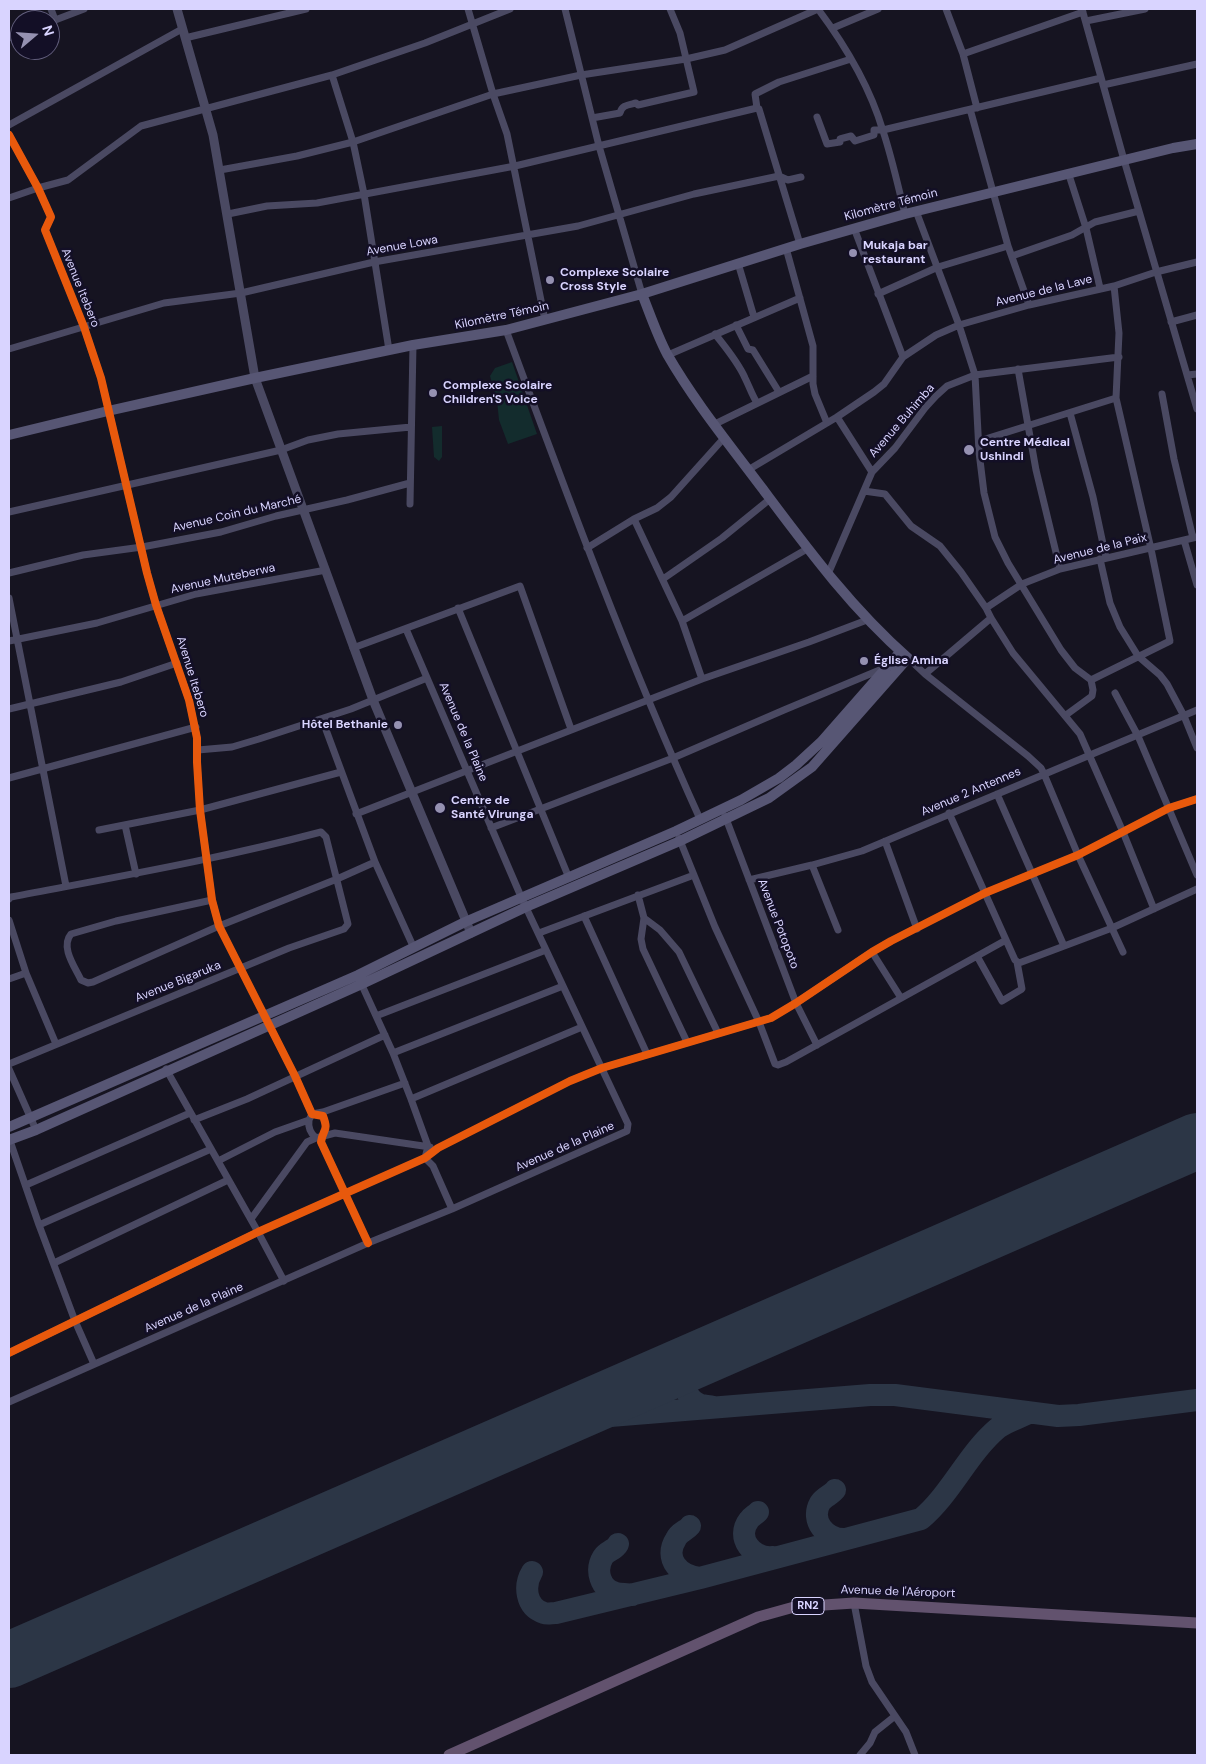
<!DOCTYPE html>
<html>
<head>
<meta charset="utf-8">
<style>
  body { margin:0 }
  #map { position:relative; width:1206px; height:1764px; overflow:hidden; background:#161421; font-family:"DM Sans",sans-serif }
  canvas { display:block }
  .frame { position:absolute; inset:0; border:10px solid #d9d4ff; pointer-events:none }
  .north { position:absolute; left:10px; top:10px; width:50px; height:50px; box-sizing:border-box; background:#130f26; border:1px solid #625e7d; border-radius:50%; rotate:72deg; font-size:14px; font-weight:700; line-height:20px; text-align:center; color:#d9d4ff }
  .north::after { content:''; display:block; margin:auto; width:18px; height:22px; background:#9591b1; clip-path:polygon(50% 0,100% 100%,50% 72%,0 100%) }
</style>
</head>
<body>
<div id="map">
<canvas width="1206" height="1764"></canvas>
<div class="frame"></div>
<div class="north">N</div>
</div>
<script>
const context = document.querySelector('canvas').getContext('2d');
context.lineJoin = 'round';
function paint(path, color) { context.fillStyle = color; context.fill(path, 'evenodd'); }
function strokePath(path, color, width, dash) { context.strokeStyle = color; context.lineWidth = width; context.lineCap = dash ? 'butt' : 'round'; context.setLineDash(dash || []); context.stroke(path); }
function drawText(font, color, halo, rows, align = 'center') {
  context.font = font + ' "DM Sans",sans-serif'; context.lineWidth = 5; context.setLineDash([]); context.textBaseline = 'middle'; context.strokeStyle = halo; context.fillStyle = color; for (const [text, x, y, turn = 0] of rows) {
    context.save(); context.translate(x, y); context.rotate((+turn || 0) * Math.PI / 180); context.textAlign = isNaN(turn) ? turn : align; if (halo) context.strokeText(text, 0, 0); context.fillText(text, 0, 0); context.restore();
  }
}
paint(new Path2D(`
  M 512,362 L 537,434 L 508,444 L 499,420 L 497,400 L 490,376 L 495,368 Z
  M 442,426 L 442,457 L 439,461 L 434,457 L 432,427 Z`), '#132c2d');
strokePath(new Path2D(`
  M 696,1360 C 693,1364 688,1368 686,1372 C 681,1385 688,1401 701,1405 C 705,1406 709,1406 713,1407
  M 550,1423 L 573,1419 L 870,1395 L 895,1395 L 1058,1416 L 1079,1415 L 1197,1400
  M 835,1490 C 831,1495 824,1497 820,1503 C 810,1521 826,1539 844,1539
  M 758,1512 C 755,1515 751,1517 749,1520 C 735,1538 753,1559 773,1557
  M 690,1526 C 686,1531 679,1532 676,1539 C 663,1559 680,1576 700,1578
  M 618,1544 C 615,1550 607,1551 603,1557 C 595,1570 600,1589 616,1593 C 621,1594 627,1594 632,1595
  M 532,1572 C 524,1585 525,1607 544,1613 C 547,1614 552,1613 556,1613 L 700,1578 L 921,1519 C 951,1494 968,1453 998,1428 C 1006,1422 1019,1418 1029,1413`), '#2c3646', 22);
strokePath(new Path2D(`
  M 9,1660 L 1197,1141`), '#2c3646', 56);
strokePath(new Path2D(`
  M 51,9 L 55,20
  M 468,9 L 493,94 L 507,134 L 545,320
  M 565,9 L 599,146 L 642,294
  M 818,9 C 845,45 870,87 883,131 C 892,158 898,186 905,214
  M 946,9 L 963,54 L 977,108
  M 1082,9 L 1124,160 L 1197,409
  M 1086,21 L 1145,9
  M 50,22 L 84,9
  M 833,28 L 878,9
  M 9,38 L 20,34
  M 185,38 L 306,9
  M 963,54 L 1083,12
  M 332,75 L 353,142 L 364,194 L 389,350
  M 1103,85 L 1197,64
  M 757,108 L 755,94 L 779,82 L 851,59
  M 970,109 L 1008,246 L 1029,305
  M 817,117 L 827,144 L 840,142 L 840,139 L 851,136 L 855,141 L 874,135 L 874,130 L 883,130 L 1101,78
  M 592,118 L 620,113 C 622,105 628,105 636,103 L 638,105 L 694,92 L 680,33 L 670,9
  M 9,125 L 182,29
  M 9,135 L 38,188 L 51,217 L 45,230 L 84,327 L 101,378 L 147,573 L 156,605 L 189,700 L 197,738 L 197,762 L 200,810 L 212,900 L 219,926 L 295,1076 L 312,1114 L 323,1116 C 329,1132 323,1128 321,1142 L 368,1243
  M 220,170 L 297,156 L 353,142 L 493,94 L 581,75 L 686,59 L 725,50 L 818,9
  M 1069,175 L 1086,228 L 1100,288
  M 9,198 L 38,188 L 68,180 L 141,126 L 332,75 L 425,43 L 510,9
  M 916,211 L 959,325 L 975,375 L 979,452 L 984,493 L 995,537 L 1008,563 L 1061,650 L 1075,668 L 1091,680 L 1093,690 L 1092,696 L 1066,715
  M 228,214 L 267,206 L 317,203 L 515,166 L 757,108 L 759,109 L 800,244
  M 854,228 L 903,357
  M 786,248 L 813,346 L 813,384 L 815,394 L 827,423
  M 1012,256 L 1072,235 L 1095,222 L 1139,211
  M 738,263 L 754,317
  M 878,294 L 938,267 L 1008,246
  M 1171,322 L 1197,315
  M 736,325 L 748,349 L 753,350 L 779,392
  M 506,330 C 567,495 628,660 700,819
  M 715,334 C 726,348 738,362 745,378 C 749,386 752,395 757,403
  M 9,349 L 164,303 L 241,293 L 374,262 L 578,226 L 694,194 L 779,176 L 788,180 L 801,177
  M 668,355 L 800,298
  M 1018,369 L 1036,470 L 1060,569
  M 1187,375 L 1197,374
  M 1162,394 L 1174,459 L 1193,538
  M 1070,413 L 1093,497 L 1106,558
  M 837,417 L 872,472
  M 715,424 L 813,376
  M 979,441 L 1116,398
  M 748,470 L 837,417 L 874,392 L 884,384 L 903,357 L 936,335 L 959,325 L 1029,305 L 1114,286 L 1156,272 L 1197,262
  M 864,491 L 885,494 L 911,526 L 940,546 L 961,572 L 986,608 L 991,618 L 1013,653 L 1080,734 L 1123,832 L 1154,909
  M 410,504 L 413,345
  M 9,512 L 281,450 L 308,440 L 338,434 L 411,427
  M 634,519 L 682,621 L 702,679
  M 1184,540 L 1197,585
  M 587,548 L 634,519 L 657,508 L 671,497 L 724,438
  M 1100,559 L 1110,603 L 1120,627 L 1138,656 L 1160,675 L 1167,684 L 1184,716 L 1197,748
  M 9,573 L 83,555 L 142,547 L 221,532 L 276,516 L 347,500 L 410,483
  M 828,574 L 872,472 L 895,448 L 925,408 L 936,396 L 947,386 L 975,375 L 1119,357
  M 663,579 L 722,538 L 770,499
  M 9,598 L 66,886
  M 458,608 L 569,878
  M 986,608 L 1022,584 L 1060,569 L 1197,537
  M 682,621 L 807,549
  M 9,641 L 97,623 L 196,594 L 326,570
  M 353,648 L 520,586 L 571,729
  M 908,658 L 925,674 L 1028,756 L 1041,768 L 1044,774 L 1078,855 L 1123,952
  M 925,674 L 991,618
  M 1091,680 L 1170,641 L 1151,549 L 1116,398 L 1119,333 L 1114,286
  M 1115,693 L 1138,736 L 1197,875
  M 9,709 L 121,682 L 177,663
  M 322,719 L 375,862 L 413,946
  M 198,750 L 232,747 L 259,739 L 351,709 L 427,678
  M 9,778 L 196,727
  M 997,794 L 1064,946
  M 949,813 L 1015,960 L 1019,963 L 1112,928 L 1197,889
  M 356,814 L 702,679 L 809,642 L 867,620
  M 725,816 L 796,1003 L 817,1045
  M 125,825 L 136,874
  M 491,828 L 673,758 L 784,710 L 882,669
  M 99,830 L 200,810 L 341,772
  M 679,838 L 715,927 L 759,1022 L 775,1064 L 778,1065 L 786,1062 L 1006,940
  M 885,841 L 917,929
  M 812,865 L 838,930
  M 749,880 L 812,865 L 862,851 L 1197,710
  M 638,895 L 644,918 L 641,939 L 643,949 L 687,1042
  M 9,899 L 11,897 C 115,877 219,859 321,832 L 326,837 L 348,924 L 344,929 L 289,948 L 9,1064
  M 212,900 L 116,921 L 71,934 C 60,947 75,967 81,980 L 88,983 L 93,982 L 219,926 L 337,879 L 375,862
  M 584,916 L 647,1054
  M 644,918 L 660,930 L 679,952 L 718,1033
  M 9,920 L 26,973 L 56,1044
  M 539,933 L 694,875
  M 872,952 L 901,998
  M 977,956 L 1002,1001 L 1022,989 L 1017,962
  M 9,979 L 26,973
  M 360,981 L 393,1053 L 411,1099 L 428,1146 L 425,1158 L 433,1166 L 452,1209
  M 376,1016 L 546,950
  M 393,1053 L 563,986
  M 9,1069 L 36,1130
  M 166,1069 L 258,1232 L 284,1281
  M 411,1099 L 582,1027
  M 194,1120 L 247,1099 L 385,1035
  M 309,1120 C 308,1127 310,1133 316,1138
  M 9,1138 L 39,1225 L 75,1321 L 94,1364
  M 218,1161 L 275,1132 L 309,1120 L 312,1114 L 323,1112 L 405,1083
  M 26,1185 L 190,1113
  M 251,1219 L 307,1142 L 316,1138 L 335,1133 L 430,1147
  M 39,1225 L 211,1149
  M 54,1263 L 228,1180
  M 9,1353 L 258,1232 L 425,1158 L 438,1148 L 570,1081 L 602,1068 L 771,1018 L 796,1003 L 872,952 L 891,941 L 985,893 L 1078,855 L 1169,808 L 1197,799
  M 9,1402 L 368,1243 L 452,1209 L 627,1131 L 628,1124 L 522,899 L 406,629
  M 854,1603 L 866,1666 L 872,1682 L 906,1732 L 915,1755
  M 860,1755 L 870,1743 L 875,1732 L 895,1716`), '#4a4962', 7);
strokePath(new Path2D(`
  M 177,9 L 213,135 L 255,378 L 373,700 L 471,933`), '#4a4962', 9);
strokePath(new Path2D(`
  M 9,435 L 108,411 L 255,378 L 413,345 L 506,330 L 642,294 L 800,244 L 905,214 L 1173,148 L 1197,144
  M 9,1127 L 358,975 L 465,922 L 676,831 L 741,800 L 779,778 L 796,765 L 821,742 L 900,652
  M 9,1140 L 36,1130 L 362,984 L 526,907 L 680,841 L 769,798 L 812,767 L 908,658 C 851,608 807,548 762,488 C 729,444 694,401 667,354 C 657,335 650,314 642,294`), '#575674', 10);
strokePath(new Path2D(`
  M 449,1755 L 758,1617 L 794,1607 L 854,1603 L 1197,1623`), '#62526e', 11);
strokePath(new Path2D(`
  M 9,135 L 38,188 L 51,217 L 45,230 L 84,327 L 101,378 L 147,573 L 156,605 L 189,700 L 197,738 L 197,762 L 200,810 L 212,900 L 219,926 L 295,1076 L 312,1114 L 323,1116 C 329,1132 323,1128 321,1142 L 368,1243
  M 9,1353 L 258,1232 L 425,1158 L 438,1148 L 570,1081 L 602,1068 L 771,1018 L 796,1003 L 872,952 L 891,941 L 985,893 L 1078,855 L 1169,808 L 1197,799`), '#e8590c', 8);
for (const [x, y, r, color] of [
  [853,253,5,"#9591b1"],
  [550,280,5,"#9591b1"],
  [433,393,5,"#9591b1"],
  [969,450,6,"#9591b1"],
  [864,661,5,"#9591b1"],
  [398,725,5,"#9591b1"],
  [440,808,6,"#9591b1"]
]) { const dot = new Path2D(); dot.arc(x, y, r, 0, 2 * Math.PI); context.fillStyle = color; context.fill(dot); strokePath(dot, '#130f26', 2); }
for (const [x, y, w] of [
  [808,1606,32]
]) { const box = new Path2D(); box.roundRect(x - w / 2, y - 8.5, w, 17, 4); context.fillStyle = '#130f26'; context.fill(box); strokePath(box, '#d9d4ff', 1); }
drawText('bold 11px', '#d9d4ff', null, [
  ["RN2",808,1606]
]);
drawText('12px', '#d9d4ff', '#130f26', [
  ["Kilomètre Témoin",891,205,-15],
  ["Avenue Lowa",402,246,-10],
  ["Avenue Itebero",80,288,68],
  ["Avenue de la Lave",1044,291,-14],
  ["Kilomètre Témoin",502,316,-12],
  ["Avenue Buhimba",902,421,-49],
  ["Avenue Coin du Marché",237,514,-13],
  ["Avenue de la Paix",1100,549,-14],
  ["Avenue Muteberwa",223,579,-12],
  ["Avenue Itebero",192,677,73],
  ["Avenue de la Plaine",463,732,67],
  ["Avenue 2 Antennes",971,792,-23],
  ["Avenue Potopoto",778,924,69],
  ["Avenue Bigaruka",178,982,-22],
  ["Avenue de la Plaine",565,1147,-24],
  ["Avenue de la Plaine",194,1308,-24],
  ["Avenue de l'Aéroport",898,1592,2]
]);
drawText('bold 12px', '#d9d4ff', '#130f26', [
  ["Mukaja bar",863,246],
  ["restaurant",863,260],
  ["Complexe Scolaire",560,273],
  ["Cross Style",560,287],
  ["Complexe Scolaire",443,386],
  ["Children'S Voice",443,400],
  ["Centre Médical",980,443],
  ["Ushindi",980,457],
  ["Église Amina",874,661],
  ["Hôtel Bethanie",388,725,"right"],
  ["Centre de",451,801],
  ["Santé Virunga",451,815]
], 'left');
</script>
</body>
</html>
